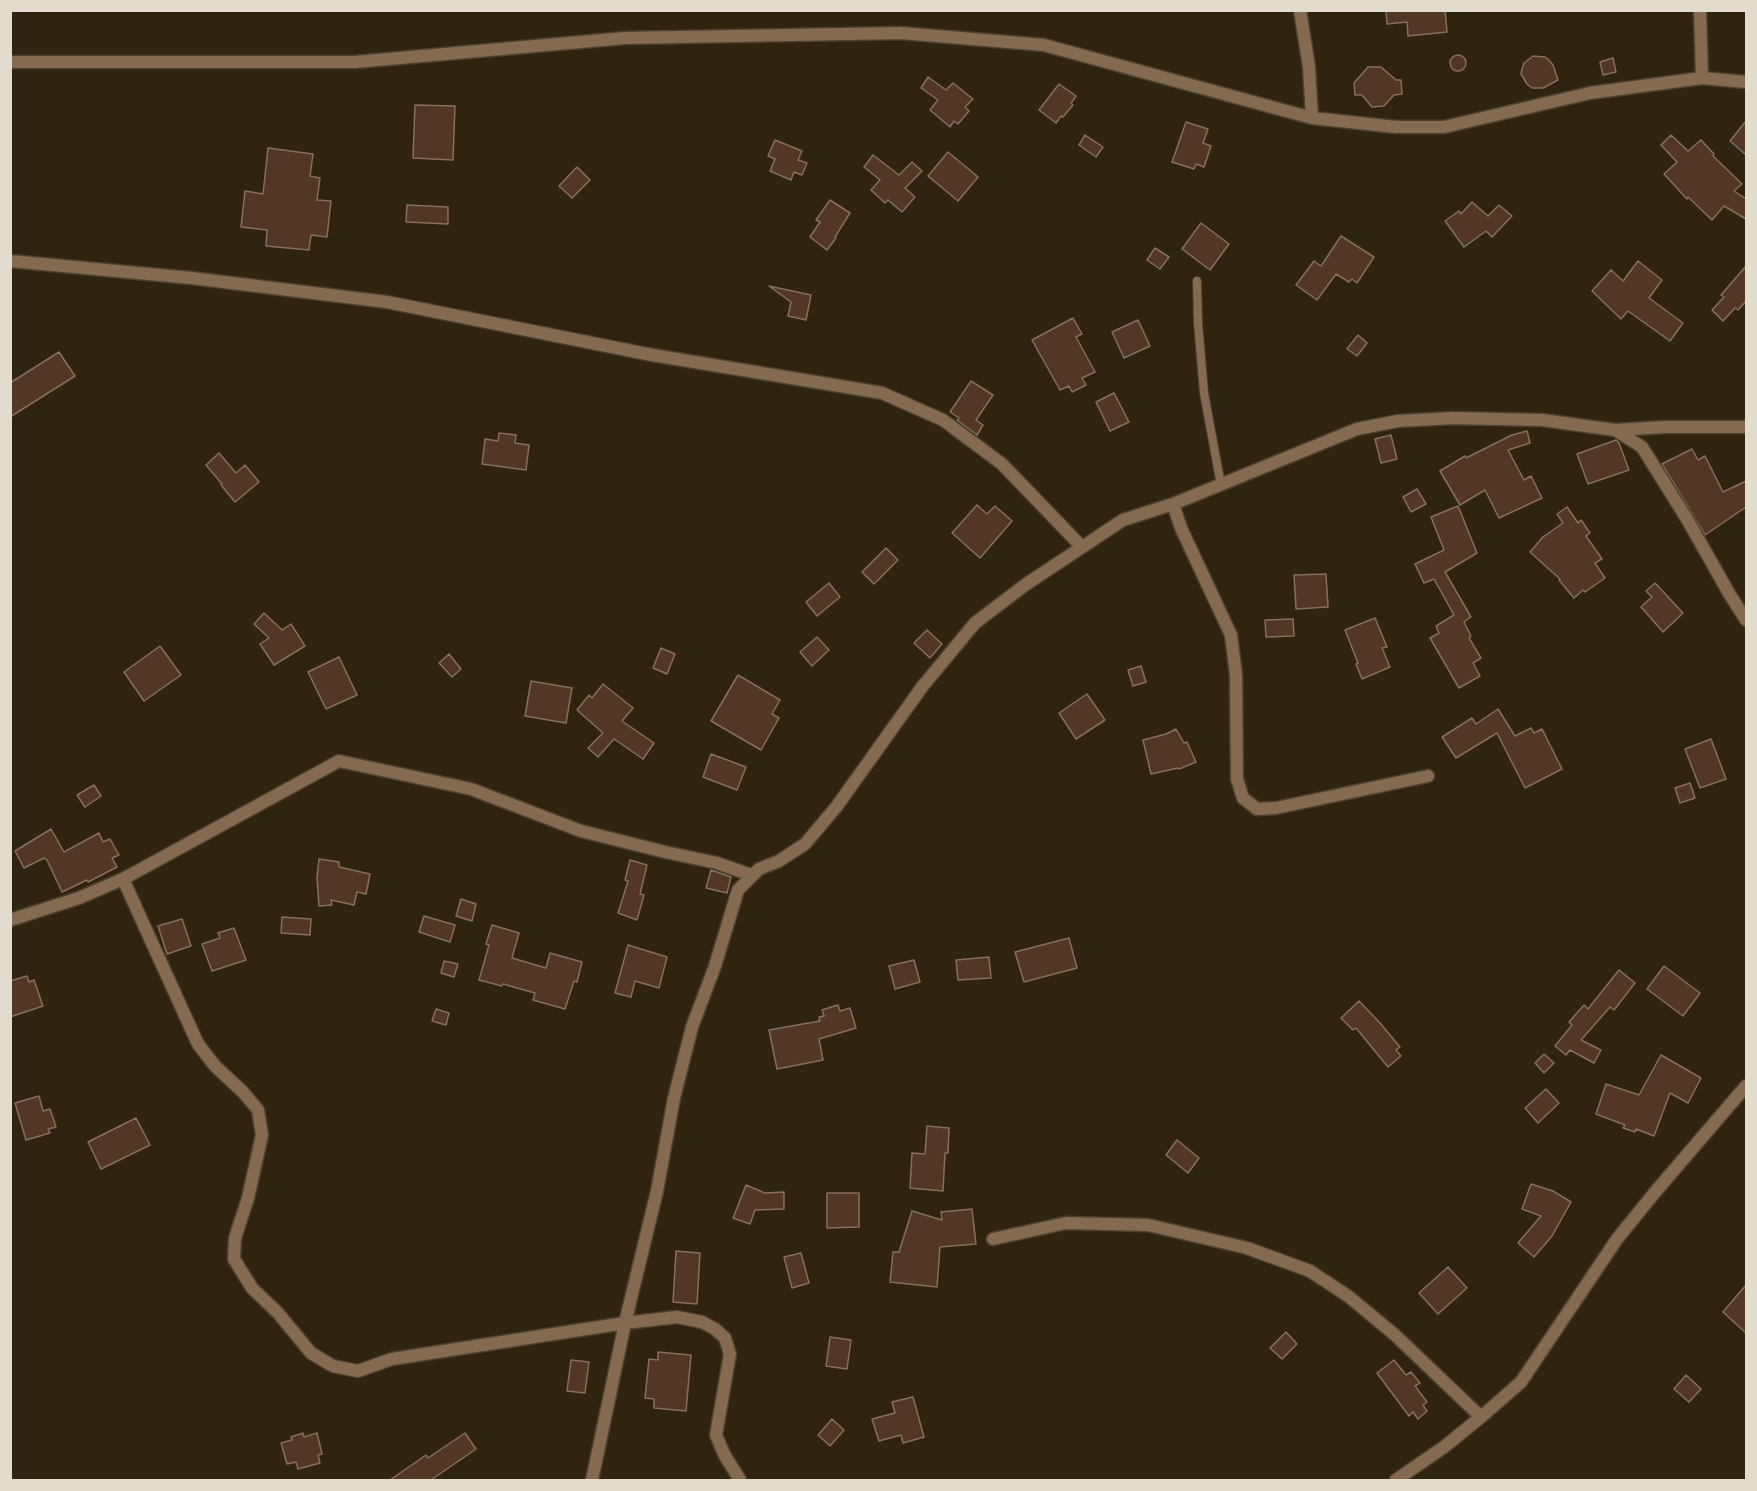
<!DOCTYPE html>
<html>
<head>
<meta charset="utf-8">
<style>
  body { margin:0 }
  #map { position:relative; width:1757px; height:1491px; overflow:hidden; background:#2e240f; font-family:Overpass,sans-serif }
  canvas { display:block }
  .frame { position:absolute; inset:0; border:12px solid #e2dccf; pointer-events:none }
</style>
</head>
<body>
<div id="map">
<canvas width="1757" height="1491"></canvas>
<div class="frame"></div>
</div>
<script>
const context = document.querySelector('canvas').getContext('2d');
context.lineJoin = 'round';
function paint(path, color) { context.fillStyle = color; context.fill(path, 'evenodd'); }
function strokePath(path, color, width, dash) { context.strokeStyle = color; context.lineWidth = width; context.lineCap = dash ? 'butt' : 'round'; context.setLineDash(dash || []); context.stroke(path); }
const building = new Path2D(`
  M 1386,10 L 1445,10 L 1447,32 L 1408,36 L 1407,22 L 1387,24 Z
  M1450 63a8 8 0 1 1 16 0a8 8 0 1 1-16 0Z
  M 1533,56 L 1545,57 L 1549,60 L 1553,65 L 1558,80 L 1543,88 L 1532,88 L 1527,84 L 1521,74 L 1522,69 L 1524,63 Z
  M 1613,58 L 1616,72 L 1603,75 L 1600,62 Z
  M 1368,67 L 1381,67 L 1396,80 L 1401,80 L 1402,94 L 1394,95 L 1384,106 L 1372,107 L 1362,95 L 1355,95 L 1354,83 Z
  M 928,77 L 946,90 L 953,83 L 973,99 L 965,107 L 969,111 L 958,124 L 954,121 L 950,127 L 930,110 L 938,100 L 921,88 Z
  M 1059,84 L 1076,96 L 1071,103 L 1073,105 L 1063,117 L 1061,116 L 1056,123 L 1039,110 Z
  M 415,105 L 455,106 L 453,160 L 413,158 Z
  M 1746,121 L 1746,155 L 1730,141 Z
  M 1186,122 L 1208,129 L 1203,143 L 1211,146 L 1204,167 L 1196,164 L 1194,169 L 1172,162 Z
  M 1085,135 L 1103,147 L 1096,157 L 1079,145 Z
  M 1671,135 L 1688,151 L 1701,140 L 1714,154 L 1713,156 L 1742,184 L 1734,191 L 1746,199 L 1746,219 L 1724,206 L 1712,220 L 1688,197 L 1687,199 L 1664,174 L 1677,162 L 1661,145 Z
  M 775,140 L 802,151 L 798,160 L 807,163 L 802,175 L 794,172 L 791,180 L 770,171 L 775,159 L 768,156 Z
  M 268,148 L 313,154 L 310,176 L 320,178 L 317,200 L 331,201 L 327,237 L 311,235 L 309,250 L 266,246 L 267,230 L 241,227 L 245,191 L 263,194 Z
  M 948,152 L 978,177 L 958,201 L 928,176 Z
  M 873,155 L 899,175 L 912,162 L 922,171 L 905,188 L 915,197 L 902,212 L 888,200 L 885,203 L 871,190 L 880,180 L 864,167 Z
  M 577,167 L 590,180 L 572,198 L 559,186 Z
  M 830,200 L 850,213 L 835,237 L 836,238 L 827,250 L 810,237 L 820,222 L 816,220 Z
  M 1472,202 L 1488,216 L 1499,205 L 1512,216 L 1492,237 L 1486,231 L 1464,247 L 1445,221 L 1459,211 L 1461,214 Z
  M 407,205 L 448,207 L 448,224 L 406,222 Z
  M 1201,223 L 1229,244 L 1210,270 L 1182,249 Z
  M 1341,236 L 1374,257 L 1357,283 L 1352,279 L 1349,282 L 1336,274 L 1317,300 L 1296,285 L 1314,261 L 1321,266 Z
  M 1155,248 L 1169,257 L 1160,269 L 1147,260 Z
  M 1638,261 L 1662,280 L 1649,298 L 1683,323 L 1670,341 L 1628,311 L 1621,319 L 1592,291 L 1611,270 L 1623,281 Z
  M 1746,266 L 1746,301 L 1738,310 L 1735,308 L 1723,321 L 1712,310 L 1724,297 L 1721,295 Z
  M 769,286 L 811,295 L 806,320 L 788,316 L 791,302 Z
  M 1073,318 L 1082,334 L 1076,337 L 1095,372 L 1082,378 L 1086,385 L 1072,392 L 1069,386 L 1060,390 L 1032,340 Z
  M 1138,320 L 1150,346 L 1124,358 L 1112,332 Z
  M 1358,335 L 1367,343 L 1357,356 L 1347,349 Z
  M 59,352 L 75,376 L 10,417 L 10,383 Z
  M 971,381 L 993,395 L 976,420 L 983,425 L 977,435 L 957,420 L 959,418 L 950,412 Z
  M 1114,393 L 1129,422 L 1110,431 L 1096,402 Z
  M 1527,431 L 1530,443 L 1508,450 L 1524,480 L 1531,476 L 1542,498 L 1499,518 L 1485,490 L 1460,505 L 1440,471 L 1465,456 L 1466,458 L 1512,435 Z
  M 499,433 L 516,435 L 515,443 L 529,445 L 526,470 L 482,464 L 485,439 L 498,441 Z
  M 1391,435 L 1397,459 L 1381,463 L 1375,439 Z
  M 1616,440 L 1619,443 L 1629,470 L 1588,484 L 1577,454 Z
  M 1692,449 L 1698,460 L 1705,456 L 1723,492 L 1746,481 L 1746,507 L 1705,535 L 1662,464 Z
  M 219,453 L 236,473 L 245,465 L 259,482 L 235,502 L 221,485 L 222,484 L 206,465 Z
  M 1417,489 L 1426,504 L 1411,512 L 1403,497 Z
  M 977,505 L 987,514 L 995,506 L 1012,521 L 980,558 L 952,533 Z
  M 1458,506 L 1477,553 L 1445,572 L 1471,617 L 1464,622 L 1471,636 L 1469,638 L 1481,658 L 1473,663 L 1480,676 L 1459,688 L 1430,638 L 1439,633 L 1436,626 L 1454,615 L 1434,579 L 1424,583 L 1415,564 L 1444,550 L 1431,517 Z
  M 1567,507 L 1578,523 L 1581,520 L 1590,533 L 1586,536 L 1602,559 L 1595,563 L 1605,578 L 1585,592 L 1583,590 L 1574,598 L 1559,580 L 1560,579 L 1530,552 L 1543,537 L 1563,523 L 1557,514 Z
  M 886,548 L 898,560 L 874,584 L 862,572 Z
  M 1326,574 L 1328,607 L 1296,609 L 1294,575 Z
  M 829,583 L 840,597 L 817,616 L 806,602 Z
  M 1655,583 L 1683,613 L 1663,632 L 1641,607 L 1652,597 L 1646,591 Z
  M 264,613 L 282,630 L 291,624 L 305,646 L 274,665 L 260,644 L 269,638 L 254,624 Z
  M 1375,618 L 1387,647 L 1382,648 L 1390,667 L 1362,679 L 1356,664 L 1358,663 L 1345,630 Z
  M 1293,619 L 1294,636 L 1266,637 L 1265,620 Z
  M 927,630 L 942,644 L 930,658 L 914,643 Z
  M 817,637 L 829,650 L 812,666 L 800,652 Z
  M 160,646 L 181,675 L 144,701 L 124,672 Z
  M 661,648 L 675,654 L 667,674 L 653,668 Z
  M 449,654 L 461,669 L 452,677 L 439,663 Z
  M 339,657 L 357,695 L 326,709 L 308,672 Z
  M 1141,666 L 1146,682 L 1133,686 L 1128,670 Z
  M 738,675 L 780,700 L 772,714 L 779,718 L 761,750 L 711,721 Z
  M 531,681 L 572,688 L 566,723 L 525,716 Z
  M 603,684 L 633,708 L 622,721 L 654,743 L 643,759 L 614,739 L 598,757 L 588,748 L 603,733 L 577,710 L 589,695 L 592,698 Z
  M 1087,694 L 1105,720 L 1076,739 L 1059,713 Z
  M 1498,709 L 1515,736 L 1531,728 L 1534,733 L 1542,729 L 1562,769 L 1525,788 L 1497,733 L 1456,758 L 1442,737 L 1472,718 L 1476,724 Z
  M 1176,729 L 1184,743 L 1187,742 L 1196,762 L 1179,769 L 1178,768 L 1151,774 L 1143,740 L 1166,734 Z
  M 1711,739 L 1726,779 L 1700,788 L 1685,749 Z
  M 711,754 L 746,767 L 737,790 L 703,777 Z
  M 1690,783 L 1695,798 L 1680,803 L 1675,788 Z
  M 94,785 L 101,796 L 85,807 L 77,795 Z
  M 51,829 L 64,852 L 99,833 L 103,842 L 110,839 L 119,855 L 112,858 L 117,867 L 88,882 L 87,880 L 62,892 L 47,860 L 44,858 L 24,868 L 15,851 Z
  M 319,859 L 339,862 L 339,867 L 370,874 L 366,894 L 357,892 L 354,905 L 331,900 L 332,905 L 319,906 L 317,878 Z
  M 630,860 L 647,865 L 640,894 L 644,895 L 637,920 L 618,913 L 628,881 L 625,880 Z
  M 711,870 L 731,877 L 727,893 L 706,888 Z
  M 461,899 L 476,904 L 472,921 L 456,916 Z
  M 424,916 L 455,925 L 450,942 L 419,932 Z
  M 282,917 L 311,919 L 310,935 L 281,933 Z
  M 182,919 L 191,946 L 167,954 L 158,926 Z
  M 492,925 L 519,933 L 512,958 L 546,968 L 550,953 L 582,962 L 577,982 L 574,981 L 565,1009 L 533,1000 L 535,993 L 503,984 L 502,986 L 479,980 L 489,945 L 486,944 Z
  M 234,928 L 246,960 L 212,971 L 202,944 L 220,938 L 218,933 Z
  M 1069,938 L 1077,968 L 1024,982 L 1015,952 Z
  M 628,945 L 667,957 L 659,988 L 635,981 L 631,997 L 615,993 Z
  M 989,957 L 991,978 L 958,980 L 956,960 Z
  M 914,960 L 920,982 L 895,989 L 889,966 Z
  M 444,961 L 458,964 L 454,977 L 441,973 Z
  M 1664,966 L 1700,993 L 1683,1016 L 1647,989 Z
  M 1619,970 L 1635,983 L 1614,1010 L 1610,1007 L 1581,1040 L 1601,1050 L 1594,1063 L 1570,1050 L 1566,1055 L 1555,1046 L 1572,1025 L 1569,1022 L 1584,1005 L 1588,1009 Z
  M 27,976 L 29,982 L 34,980 L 43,1006 L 10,1017 L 10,981 Z
  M 1359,1001 L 1380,1023 L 1400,1047 L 1396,1050 L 1401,1056 L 1388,1067 L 1356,1028 L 1353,1030 L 1341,1018 Z
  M 838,1005 L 840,1011 L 850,1008 L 856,1028 L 819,1039 L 823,1060 L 777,1069 L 769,1030 L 820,1021 L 819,1017 L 824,1016 L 822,1010 Z
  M 436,1009 L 449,1013 L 446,1025 L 432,1021 Z
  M 1544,1054 L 1554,1063 L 1544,1073 L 1535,1063 Z
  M 1661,1055 L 1701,1078 L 1688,1103 L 1670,1093 L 1654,1136 L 1636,1129 L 1635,1132 L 1623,1128 L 1625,1125 L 1596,1114 L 1606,1084 L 1639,1095 Z
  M 1546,1089 L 1559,1103 L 1538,1123 L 1525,1108 Z
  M 39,1096 L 43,1111 L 50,1109 L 56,1127 L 48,1129 L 50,1133 L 26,1140 L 15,1103 Z
  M 136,1118 L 150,1145 L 101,1169 L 88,1142 Z
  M 927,1126 L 949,1128 L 948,1153 L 945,1153 L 943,1191 L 910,1188 L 912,1153 L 925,1154 Z
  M 1177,1140 L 1199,1158 L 1188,1173 L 1166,1155 Z
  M 1531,1184 L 1553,1191 L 1571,1202 L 1552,1236 L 1534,1257 L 1518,1243 L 1541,1216 L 1522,1209 Z
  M 746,1185 L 765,1193 L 784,1192 L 784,1209 L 755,1210 L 750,1224 L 733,1218 Z
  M 827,1193 L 859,1193 L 859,1227 L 827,1228 Z
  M 972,1209 L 976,1244 L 940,1247 L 937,1287 L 890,1282 L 893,1252 L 899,1252 L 912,1211 L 942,1220 L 941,1212 Z
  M 676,1251 L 700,1253 L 697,1304 L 673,1302 Z
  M 801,1253 L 809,1283 L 792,1288 L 784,1257 Z
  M 1448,1267 L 1467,1288 L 1438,1314 L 1419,1293 Z
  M 1746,1285 L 1746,1333 L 1723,1312 Z
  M 1286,1332 L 1297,1344 L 1282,1359 L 1270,1348 Z
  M 830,1337 L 851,1340 L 847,1369 L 826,1366 Z
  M 658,1352 L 691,1355 L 686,1411 L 654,1408 L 654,1399 L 645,1398 L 649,1359 L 658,1360 Z
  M 571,1360 L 589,1362 L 585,1393 L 567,1391 Z
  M 1394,1360 L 1406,1375 L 1411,1372 L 1420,1383 L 1415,1386 L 1427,1402 L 1423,1405 L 1427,1411 L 1418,1419 L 1413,1412 L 1409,1416 L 1377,1373 Z
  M 1686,1375 L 1701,1389 L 1689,1402 L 1674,1389 Z
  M 913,1397 L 924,1437 L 903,1443 L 901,1435 L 879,1441 L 872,1419 L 895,1413 L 892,1402 Z
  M 832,1419 L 844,1430 L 830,1446 L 818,1435 Z
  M 303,1433 L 304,1437 L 317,1433 L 322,1454 L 318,1455 L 320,1463 L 298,1469 L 296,1462 L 287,1464 L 281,1443 L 292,1440 L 291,1437 Z
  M 465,1433 L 476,1449 L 431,1480 L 390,1480 L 426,1455 L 428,1458 Z`);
paint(building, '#513724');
strokePath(building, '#866f60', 1.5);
const service = new Path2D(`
  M 1197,281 L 1198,323 L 1204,393 L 1221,485`);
const minor = new Path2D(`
  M 1300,10 L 1309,67 L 1312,118
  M 1700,10 L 1702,78
  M 10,62 L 355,62 L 625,38 L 901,33 L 1044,45 L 1312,118 L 1396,127 L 1444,127 L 1590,93 L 1702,78 L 1746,82
  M 10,261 L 191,278 L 387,302 L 652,355 L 882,393 L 943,420 L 1002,464 L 1082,547
  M 1615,430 L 1642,447 L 1687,519 L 1730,595 L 1746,620
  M 1173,504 L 1181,528 L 1231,635 L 1236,675 L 1237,779 L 1243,798 L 1257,809 L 1276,808 L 1428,776
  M 123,879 L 198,1044 L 215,1066 L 243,1092 L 258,1110 L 262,1135 L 248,1198 L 235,1238 L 234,1259 L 252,1288 L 278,1313 L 311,1353 L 333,1366 L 358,1371 L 392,1359 L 625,1323 L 677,1317 L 702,1322 L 715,1329 L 725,1338 L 730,1354 L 716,1435 L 724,1454 L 740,1480
  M 10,920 L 79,898 L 123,879 L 339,761 L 471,789 L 581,831 L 665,852 L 717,863 L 751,875
  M 993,1239 L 1066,1223 L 1148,1225 L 1247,1248 L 1310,1271 L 1348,1296 L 1395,1335 L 1481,1417
  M 592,1480 L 625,1323 L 657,1191 L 674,1098 L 692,1027 L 715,966 L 738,890 L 759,869 L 779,861 L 805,844 L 837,806 L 922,687 L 975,623 L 1025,585 L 1123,520 L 1173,504 L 1357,429 L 1398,421 L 1453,418 L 1542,420 L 1615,430 L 1665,427 L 1746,427
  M 1396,1480 L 1444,1447 L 1481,1417 L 1521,1382 L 1617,1239 L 1656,1191 L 1746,1086`);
strokePath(service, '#4b412e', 10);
strokePath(minor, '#4b412e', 15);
strokePath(service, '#856a52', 8);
strokePath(minor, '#856a52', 12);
</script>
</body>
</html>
